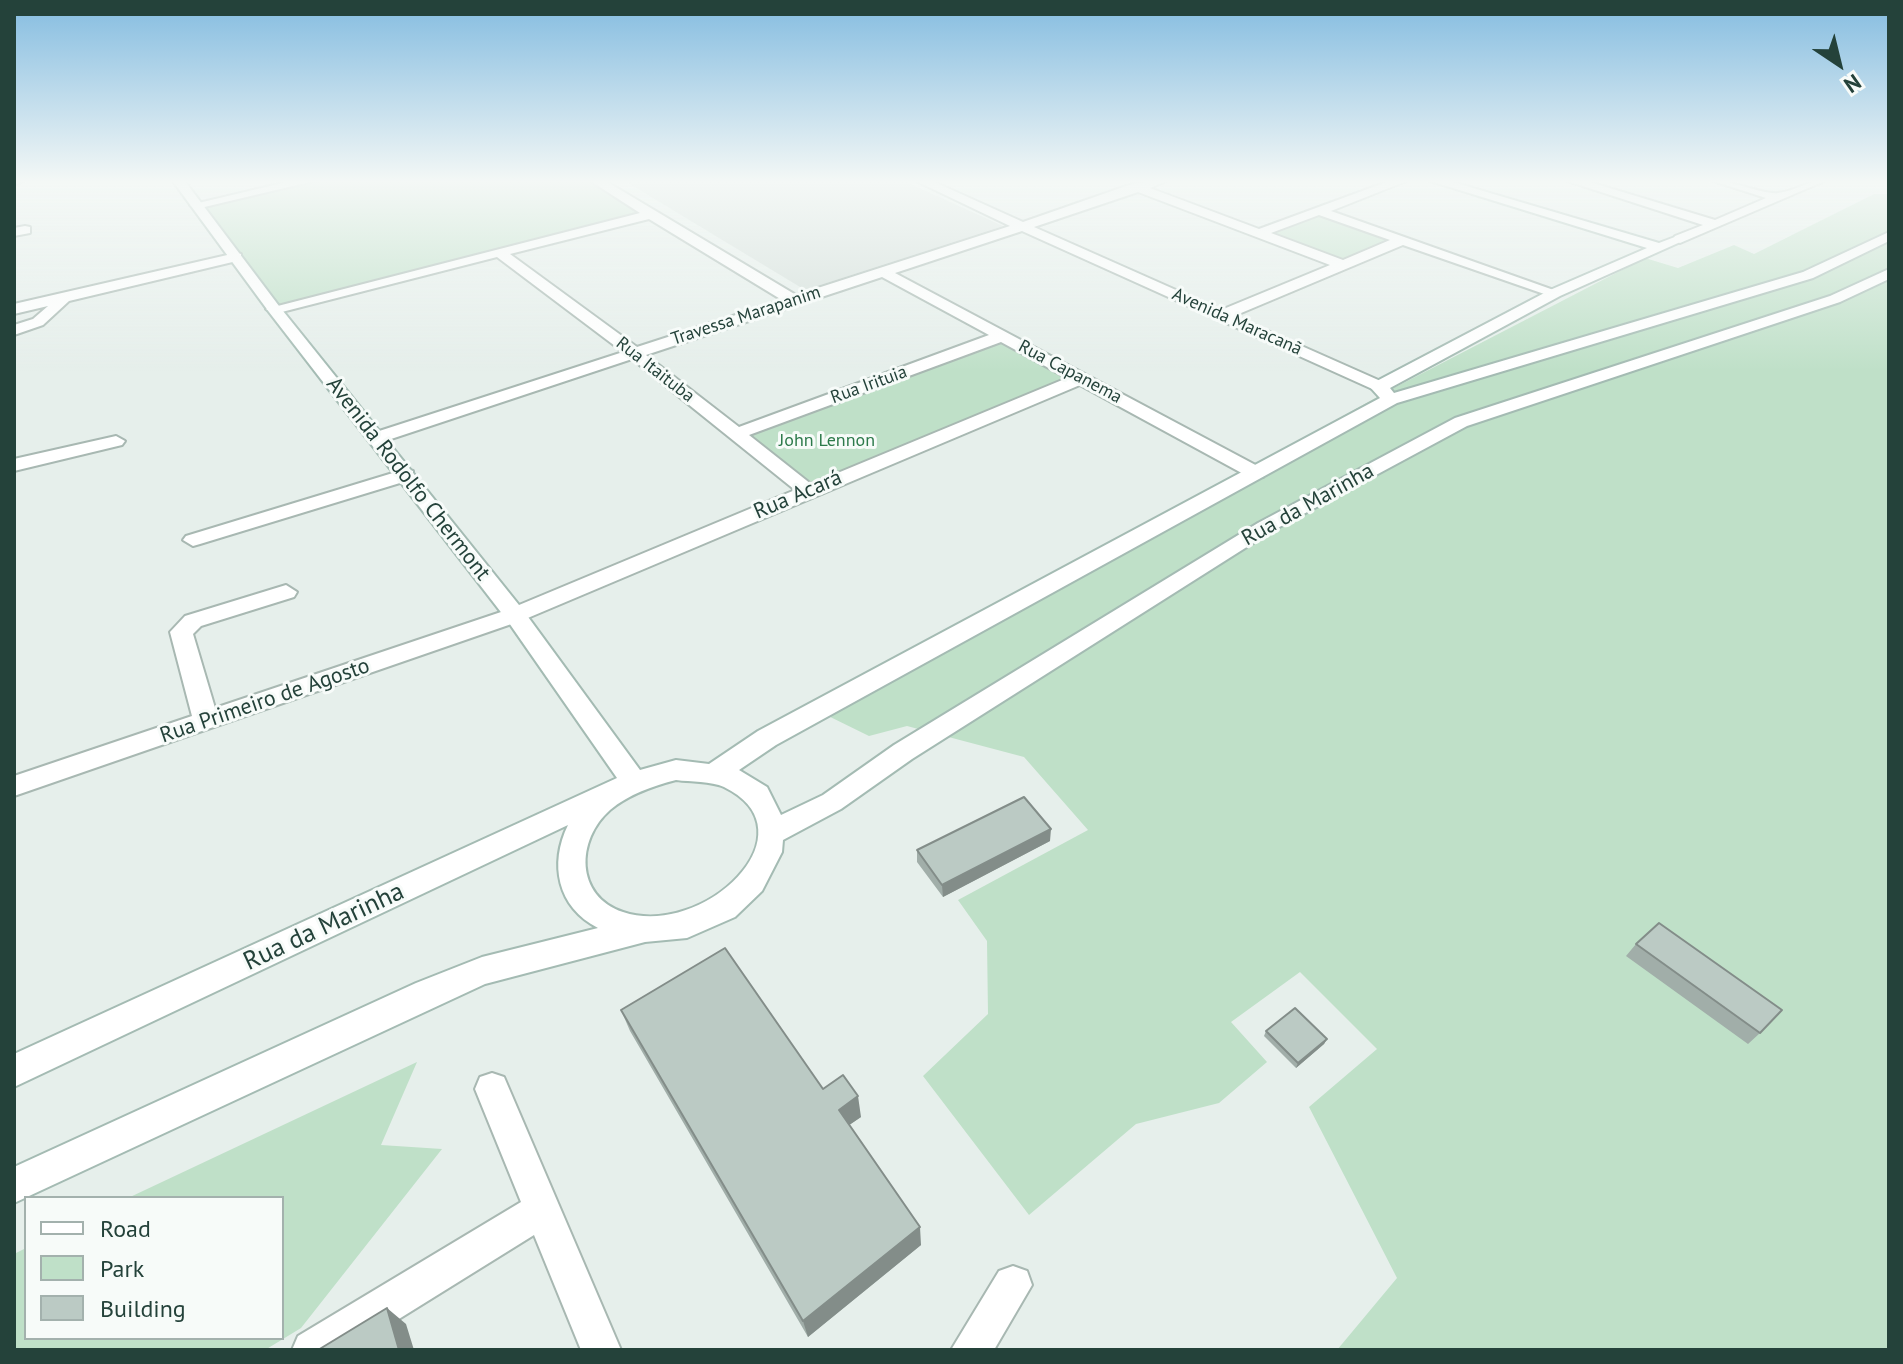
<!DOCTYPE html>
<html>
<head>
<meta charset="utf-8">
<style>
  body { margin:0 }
  #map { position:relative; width:1903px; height:1364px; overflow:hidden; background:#e6efeb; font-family:"PT Sans",sans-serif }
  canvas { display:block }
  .frame { position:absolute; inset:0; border:16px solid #24423a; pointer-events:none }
  .legend { position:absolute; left:24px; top:1196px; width:260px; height:144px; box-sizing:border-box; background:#f7fbf9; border:2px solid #a3b1ad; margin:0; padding:10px 14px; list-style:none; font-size:24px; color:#24423a }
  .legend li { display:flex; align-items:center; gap:16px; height:40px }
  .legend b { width:40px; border:2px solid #a3b1ad }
  .north { position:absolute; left:1799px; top:24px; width:80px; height:80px; -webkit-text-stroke:6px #f7fbf9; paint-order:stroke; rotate:145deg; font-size:22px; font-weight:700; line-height:32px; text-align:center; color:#24423a }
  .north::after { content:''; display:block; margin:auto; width:28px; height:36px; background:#24423a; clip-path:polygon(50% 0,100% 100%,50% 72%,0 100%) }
</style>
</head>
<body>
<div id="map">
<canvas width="1903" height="1364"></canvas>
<div class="frame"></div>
<ul class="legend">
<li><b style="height:10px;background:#fff"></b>Road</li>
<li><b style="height:22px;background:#bfe0c8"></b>Park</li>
<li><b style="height:22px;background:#bbcac4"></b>Building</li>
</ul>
<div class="north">N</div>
</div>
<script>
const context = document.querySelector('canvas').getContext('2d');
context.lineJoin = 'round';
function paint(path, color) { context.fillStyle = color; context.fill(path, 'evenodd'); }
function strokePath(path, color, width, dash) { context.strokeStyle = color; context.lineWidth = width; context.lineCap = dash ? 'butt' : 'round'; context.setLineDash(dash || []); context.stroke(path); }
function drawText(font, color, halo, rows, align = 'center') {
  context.font = font + ' "PT Sans",sans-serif'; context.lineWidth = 6; context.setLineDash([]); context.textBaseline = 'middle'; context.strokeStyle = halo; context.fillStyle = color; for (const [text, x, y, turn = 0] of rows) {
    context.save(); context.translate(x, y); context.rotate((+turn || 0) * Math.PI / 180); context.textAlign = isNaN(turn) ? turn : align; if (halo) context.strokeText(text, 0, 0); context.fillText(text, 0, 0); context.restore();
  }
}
paint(new Path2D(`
  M 623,180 L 902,180 L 1003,226 L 805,290 Z`), '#d4dfda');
paint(new Path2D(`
  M 312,180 L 595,180 L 648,215 L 274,309 L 196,205 Z
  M 1874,194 L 1889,194 L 1889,1350 L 1337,1350 L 1397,1278 L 1309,1107 L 1377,1049 L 1300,972 L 1231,1022 L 1267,1062 L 1219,1103 L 1136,1124 L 1029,1215 L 923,1076 L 988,1014 L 987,941 L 958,900 L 1088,830 L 1024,757 L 907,726 L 869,736 L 816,710 L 1388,391 L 1645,258 L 1678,268 L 1734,245 L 1754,254 Z
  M 1319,211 L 1403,240 L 1343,265 L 1260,233 Z
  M 1002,336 L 1081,378 L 807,490 L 736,434 Z
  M 417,1062 L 381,1145 L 442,1149 L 301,1328 L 265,1350 L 14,1350 L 14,1254 L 26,1248 L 26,1338 L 282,1338 L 282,1198 L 128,1198 Z`), '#bfe0c8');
const street = new Path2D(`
  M 14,180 L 26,180 L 14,185 Z
  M 295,180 L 318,180 L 196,209 L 190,205 Z
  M 589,180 L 604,180 L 796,295 L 1010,226 L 914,180 L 930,180 L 1023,222 L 1132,184 L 1169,180 L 1150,188 L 1259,229 L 1392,180 L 1409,180 L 1331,211 L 1562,293 L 1550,296 L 1403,245 L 1234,316 L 1385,383 L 1385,391 L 1379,392 L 1022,231 L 895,273 L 1263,469 L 1263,477 L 1249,477 L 1080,385 L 523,620 L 14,796 L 14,776 L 192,716 L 170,632 L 185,616 L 286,585 L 297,592 L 294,597 L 201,626 L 193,634 L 215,708 L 507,610 L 795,490 L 632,359 L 382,442 L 370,442 L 370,434 L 623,352 L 497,257 L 274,314 L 266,309 L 640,213 ZM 1138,192 L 1330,265 L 1221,310 L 1034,227 ZM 1319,215 L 1390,240 L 1343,260 L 1271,233 ZM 649,219 L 782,300 L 637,347 L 510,254 ZM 882,277 L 989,335 L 739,427 L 646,355 ZM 1001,342 L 1067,378 L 811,484 L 749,435 Z
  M 1564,180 L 1583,180 L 1715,220 L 1766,198 L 1710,180 C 1731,180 1764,195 1778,193 C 1796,191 1808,180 1827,180 L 1680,243 L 1673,239 L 1675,236 L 1703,225 Z
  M 25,226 L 30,227 L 30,233 L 14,236 L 14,228 Z
  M 236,253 L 241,254 L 241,260 L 69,301 L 43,325 L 14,335 L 14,325 L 33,319 L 48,306 L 14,314 L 14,304 Z
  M 116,436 L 125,441 L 122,445 L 14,471 L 14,459 Z
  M 406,469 L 413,471 L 413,479 L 200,544 L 193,546 L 183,540 L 186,536 Z
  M 492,1073 L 504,1077 L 621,1350 L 581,1350 L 534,1235 L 349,1350 L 292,1350 L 298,1336 L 521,1202 L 475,1089 L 480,1077 Z
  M 1013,1266 L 1027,1271 L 1032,1285 L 994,1350 L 951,1350 L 999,1271 Z`);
const secondary = new Path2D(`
  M 172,180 L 184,180 L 279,306 L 523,610 L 640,770 L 676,760 L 709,764 L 758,731 L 1380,398 L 1370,387 L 1373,383 L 1550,290 L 1647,248 L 1427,180 L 1446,180 L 1659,243 L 1680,235 L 1687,239 L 1560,296 L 1390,388 L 1394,393 L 1803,272 L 1889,232 L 1889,241 L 1813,278 L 1397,403 L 776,745 L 739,770 L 767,787 L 781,815 L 823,795 L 894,745 L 1258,523 L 1455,418 L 1830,296 L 1889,269 L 1889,279 L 1840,302 L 1467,426 L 1272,531 L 912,759 L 841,809 L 783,840 L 782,852 L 762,891 L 735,917 L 687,938 L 645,942 L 485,984 L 14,1203 L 14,1167 L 416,983 L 482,957 L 598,928 C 557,907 549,864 568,825 L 14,1087 L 14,1054 L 617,778 L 507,620 L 269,312 ZM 676,780 C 691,782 711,781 724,787 C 816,832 703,939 623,912 C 575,896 576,840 610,810 C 629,794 653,786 676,780 Z`);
strokePath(street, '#a8b8b2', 4);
strokePath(secondary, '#a4bbb3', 4);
paint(street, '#fff');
paint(secondary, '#fff');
paint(new Path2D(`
  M 1050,841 L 943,897 L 917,862 L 917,850 Z
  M 1636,944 L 1760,1033 L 1748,1044 L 1626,956 Z
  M 621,1010 L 861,1117 L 849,1125 L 921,1245 L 808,1337 L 630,1031 Z
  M 1266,1031 L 1327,1039 L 1324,1044 L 1296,1068 L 1264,1036 Z`), '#a1aea9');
paint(new Path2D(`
  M 1051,829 L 1050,841 L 943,897 L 942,885 Z
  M 1327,1039 L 1324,1044 L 1296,1068 L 1298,1063 Z
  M 858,1096 L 861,1117 L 842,1130 L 839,1110 Z
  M 920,1227 L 921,1245 L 808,1337 L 803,1321 Z
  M 387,1308 L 406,1324 L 414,1350 L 399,1350 Z`), '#838d89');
const building = new Path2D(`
  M 1024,797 L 1051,829 L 942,885 L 917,850 Z
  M 1659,923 L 1782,1010 L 1760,1033 L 1636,944 Z
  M 725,948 L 823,1089 L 843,1075 L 858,1096 L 839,1110 L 920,1227 L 803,1321 L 621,1010 Z
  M 1295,1008 L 1327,1039 L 1298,1063 L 1266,1031 Z
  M 387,1308 L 399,1350 L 318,1350 Z`);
paint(building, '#bbcac4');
strokePath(building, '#838d89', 2);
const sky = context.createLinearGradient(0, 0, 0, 371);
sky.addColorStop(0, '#84bce0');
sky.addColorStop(0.49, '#f4f8f6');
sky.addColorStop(1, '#f4f8f600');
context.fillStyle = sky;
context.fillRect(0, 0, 1903, 371);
drawText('18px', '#24423a', '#f7fbf9', [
  ["Travessa Marapanim",746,316,-18],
  ["Avenida Maracanã",1237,322,24],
  ["Rua Itaituba",655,370,38],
  ["Rua Capanema",1070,372,28],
  ["Rua Irituia",869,385,-20]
]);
drawText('18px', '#2d7a4b', '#f7fbf9', [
  ["John Lennon",827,441]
]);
drawText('22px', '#24423a', '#f7fbf9', [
  ["Avenida Rodolfo Chermont",408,479,52],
  ["Rua Acará",798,495,-23],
  ["Rua da Marinha",1308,505,-29],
  ["Rua Primeiro de Agosto",265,701,-19]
]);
drawText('26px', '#24423a', '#f7fbf9', [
  ["Rua da Marinha",324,927,-25]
]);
</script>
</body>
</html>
